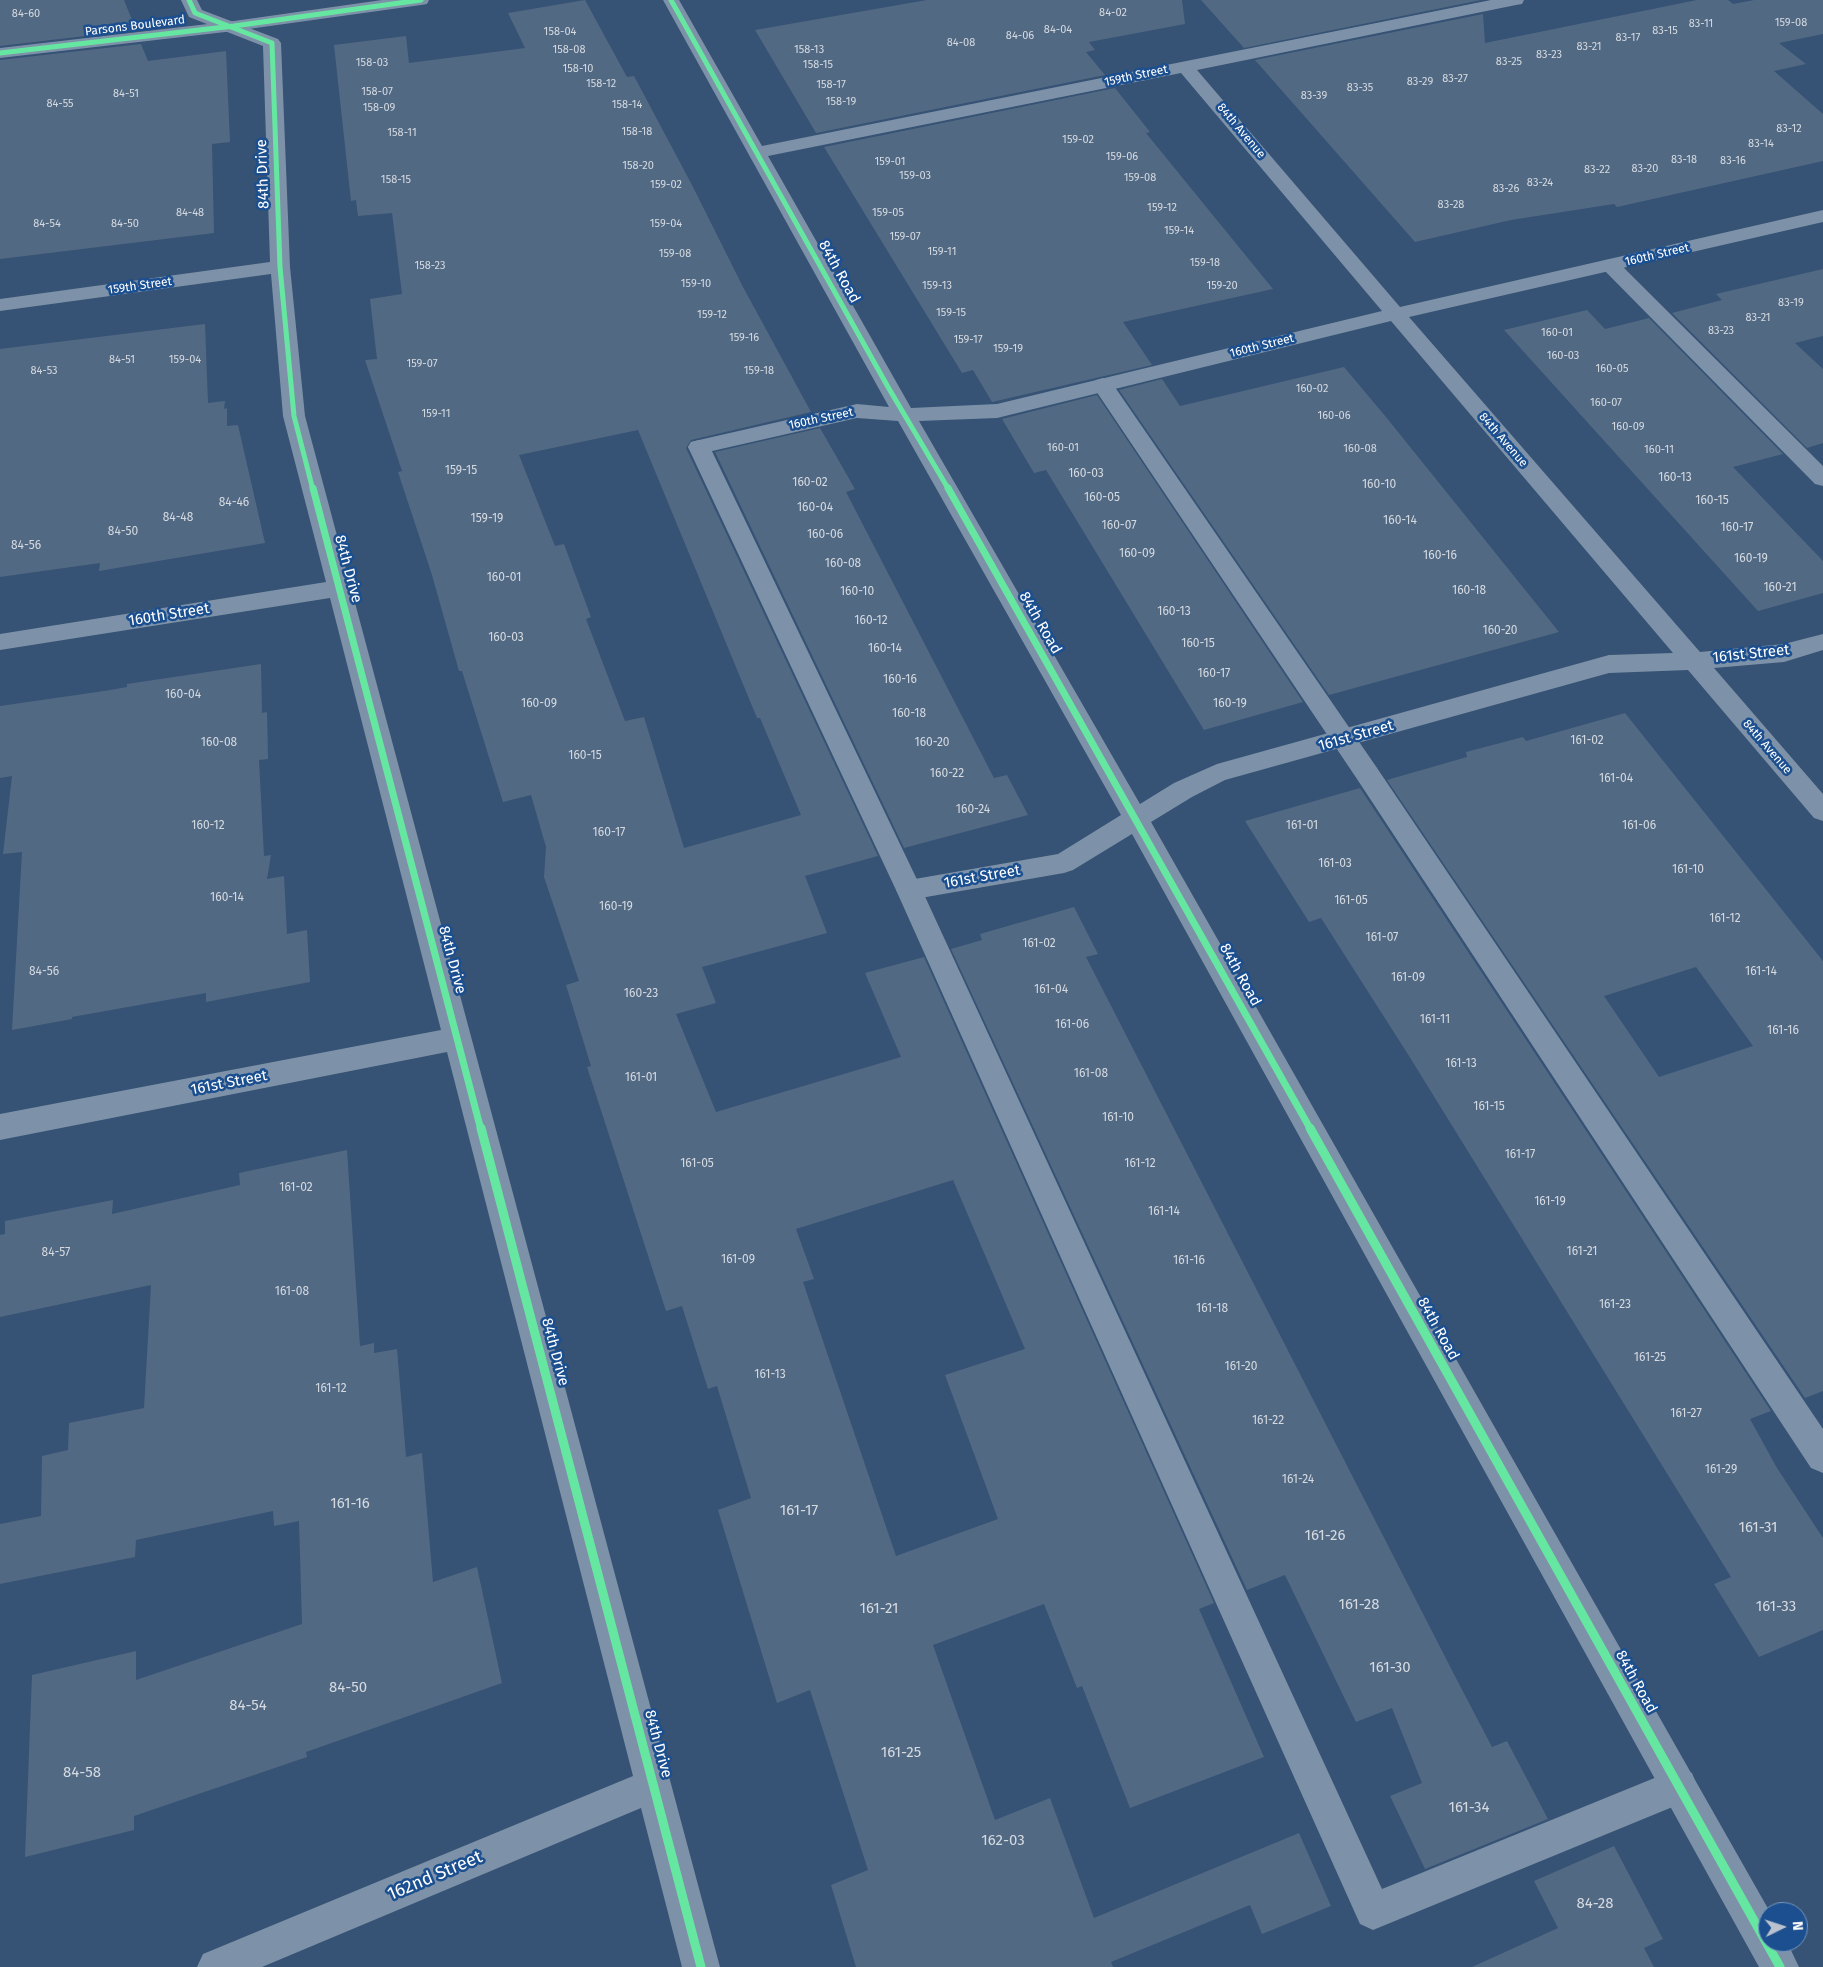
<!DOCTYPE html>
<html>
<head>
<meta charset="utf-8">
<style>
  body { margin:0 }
  #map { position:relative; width:1823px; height:1967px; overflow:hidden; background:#365274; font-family:"Fira Sans",sans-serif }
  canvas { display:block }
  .north { position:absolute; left:1758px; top:1902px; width:50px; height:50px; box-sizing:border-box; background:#1b4f8f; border:1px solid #7695bc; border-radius:50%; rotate:86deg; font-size:14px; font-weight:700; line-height:20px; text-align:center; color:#fff }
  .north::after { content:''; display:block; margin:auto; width:18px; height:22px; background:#b9c2ce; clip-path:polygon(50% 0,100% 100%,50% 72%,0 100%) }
</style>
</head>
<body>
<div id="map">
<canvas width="1823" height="1967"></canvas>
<div class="north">N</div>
</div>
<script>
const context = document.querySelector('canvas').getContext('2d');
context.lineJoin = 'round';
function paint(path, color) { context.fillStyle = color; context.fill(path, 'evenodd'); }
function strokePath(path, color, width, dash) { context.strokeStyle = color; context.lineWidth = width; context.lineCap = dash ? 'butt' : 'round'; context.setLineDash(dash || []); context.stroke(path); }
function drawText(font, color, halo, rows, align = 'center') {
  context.font = font + ' "Fira Sans",sans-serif'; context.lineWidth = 5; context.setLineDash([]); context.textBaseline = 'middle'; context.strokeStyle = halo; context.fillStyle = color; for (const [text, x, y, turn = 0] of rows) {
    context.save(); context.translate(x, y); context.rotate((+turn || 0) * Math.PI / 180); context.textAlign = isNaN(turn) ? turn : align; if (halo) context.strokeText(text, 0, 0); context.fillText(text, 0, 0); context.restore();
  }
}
paint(new Path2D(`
  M 0,0 L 124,0 L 136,30 L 0,46 Z
  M 585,0 L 627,77 L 634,76 L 692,185 L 743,287 L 811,412 L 691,440 L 686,448 L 878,856 L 805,876 L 827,933 L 702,967 L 716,1003 L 676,1014 L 716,1112 L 901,1057 L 865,973 L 924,957 L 1214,1603 L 1199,1609 L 1264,1757 L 1130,1808 L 1082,1686 L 1077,1688 L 1044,1604 L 933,1645 L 995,1820 L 1050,1798 L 1094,1918 L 1299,1833 L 1331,1906 L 1262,1934 L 1250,1905 L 1111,1962 L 1113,1967 L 856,1967 L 831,1885 L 868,1870 L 810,1690 L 777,1703 L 718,1510 L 751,1498 L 717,1386 L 708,1389 L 682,1306 L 666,1311 L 587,1067 L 591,1066 L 566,985 L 579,981 L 544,877 L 546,847 L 531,795 L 503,802 L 462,671 L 459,671 L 432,575 L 398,472 L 402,471 L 365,360 L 377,359 L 370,299 L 402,294 L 392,213 L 358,216 L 356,200 L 351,201 L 334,45 L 406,36 L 409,63 L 525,48 L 508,13 ZM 638,430 L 757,718 L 760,718 L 801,815 L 684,848 L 644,717 L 625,721 L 586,619 L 591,617 L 564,544 L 555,546 L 519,455 ZM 953,1180 L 1025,1349 L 945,1375 L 998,1519 L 896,1556 L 803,1282 L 814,1279 L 796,1229 Z
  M 927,0 L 1182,0 L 1185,24 L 1089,42 L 1095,50 L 1086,52 L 1105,75 L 816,133 L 755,30 Z
  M 1201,0 L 1481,0 L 1244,48 Z
  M 1697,0 L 1728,0 L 1733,4 L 1754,0 L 1823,0 L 1823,34 L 1779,43 L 1806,64 L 1774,71 L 1823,114 L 1823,161 L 1617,207 L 1614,204 L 1511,220 L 1415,242 L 1255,60 L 1483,14 L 1485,43 Z
  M 141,44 L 148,61 L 226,51 L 230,142 L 212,144 L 214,233 L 0,259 L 0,60 Z
  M 1115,88 L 1150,132 L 1146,133 L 1273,289 L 1123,322 L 1152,365 L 992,402 L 973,370 L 962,373 L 824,147 Z
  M 1823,269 L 1823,336 L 1795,343 L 1823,369 L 1823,443 L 1807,448 L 1672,313 L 1722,300 L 1716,294 Z
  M 1587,310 L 1605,329 L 1649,318 L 1783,454 L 1733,467 L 1823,561 L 1823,593 L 1758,611 L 1504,330 Z
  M 205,324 L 208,403 L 225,401 L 224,409 L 227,408 L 227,426 L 238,425 L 265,543 L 99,571 L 100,563 L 0,577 L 0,349 Z
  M 1344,367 L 1386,417 L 1559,632 L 1329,695 L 1119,390 L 1162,379 L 1180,406 Z
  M 1097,395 L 1303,702 L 1204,730 L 1046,470 L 1034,473 L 1002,419 Z
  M 820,428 L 855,489 L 846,492 L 994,778 L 1007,775 L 1028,815 L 904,848 L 715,452 Z
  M 261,664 L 262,713 L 267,712 L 268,759 L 259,760 L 264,856 L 271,855 L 267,879 L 284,876 L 287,934 L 307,930 L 310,982 L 206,1002 L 206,993 L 72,1017 L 72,1019 L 12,1030 L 22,852 L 3,854 L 12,776 L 0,778 L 0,706 L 104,691 L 127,687 L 127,684 Z
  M 1625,713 L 1823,961 L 1823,1391 L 1805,1398 L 1387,780 L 1467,757 L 1466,752 L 1523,737 L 1526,741 ZM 1696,967 L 1753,1046 L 1659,1077 L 1604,996 Z
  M 1360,788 L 1771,1411 L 1750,1419 L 1777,1468 L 1823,1538 L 1823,1630 L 1759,1657 L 1714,1584 L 1731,1577 L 1409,1056 L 1321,918 L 1309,922 L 1245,821 Z
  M 1074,907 L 1098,954 L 1086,957 L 1457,1680 L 1492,1747 L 1507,1741 L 1548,1819 L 1425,1869 L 1390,1796 L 1422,1783 L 1392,1708 L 1356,1722 L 1285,1575 L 1247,1590 L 951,949 L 982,940 L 980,934 Z
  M 347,1150 L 360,1346 L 374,1343 L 374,1353 L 397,1349 L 406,1457 L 422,1453 L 433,1582 L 477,1567 L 502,1683 L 306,1752 L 307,1757 L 134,1816 L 134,1830 L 25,1857 L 32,1675 L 136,1651 L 136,1680 L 302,1624 L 299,1521 L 274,1526 L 273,1511 L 136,1540 L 135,1557 L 0,1584 L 0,1524 L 41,1516 L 42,1456 L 68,1450 L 69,1423 L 144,1408 L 151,1285 L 0,1317 L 0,1235 L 5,1234 L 5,1221 L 113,1200 L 112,1214 L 240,1185 L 239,1173 Z
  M 1614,1846 L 1663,1939 L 1644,1948 L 1654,1967 L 1472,1967 L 1558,1928 L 1534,1881 Z`), '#526984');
paint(new Path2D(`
  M 1610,259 L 1617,261 L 1823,466 L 1823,486 L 1815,484 L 1603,269 L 1600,265 L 1603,261 Z
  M 1103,378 L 1110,380 L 1375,765 L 1823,1429 L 1823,1473 L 1811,1468 L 1357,779 L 1092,385 L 1096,380 Z
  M 699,440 L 707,442 L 710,447 L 922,890 L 1382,1889 L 1679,1768 L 1692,1773 L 1697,1786 L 1692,1799 L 1373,1930 L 1360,1924 L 896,890 L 688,447 L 691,442 Z`), '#7d92a8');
paint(new Path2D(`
  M 181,0 L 197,0 L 202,10 L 278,39 L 281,43 L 290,267 L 305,416 L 720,1967 L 682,1967 L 641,1808 L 262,1967 L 197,1967 L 203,1954 L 633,1776 L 447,1052 L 0,1140 L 0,1114 L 441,1030 L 330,598 L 0,650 L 0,634 L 326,582 L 283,416 L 271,274 L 0,311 L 0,299 L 270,262 L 263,46 L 189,17 Z
  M 663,0 L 679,0 L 762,146 L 1491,0 L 1524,0 L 1522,4 L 1516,5 L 1197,70 L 1400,307 L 1823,210 L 1823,222 L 1409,317 L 1700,652 L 1784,644 L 1823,634 L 1823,650 L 1784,662 L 1714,668 L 1823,794 L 1823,821 L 1814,818 L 1688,670 L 1609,673 L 1225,780 L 1192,797 L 1151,822 L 1770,1912 L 1768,1912 L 1768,1942 L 1787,1942 L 1799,1967 L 1759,1967 L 1132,834 L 1073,870 L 1064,873 L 909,900 L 900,897 L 896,890 L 900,883 L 909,880 L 1058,854 L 1121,815 L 898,421 L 857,418 L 699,454 L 691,452 L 688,447 L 691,442 L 699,440 L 857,404 L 889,407 ZM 1181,73 L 1382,311 L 997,404 L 911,408 L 768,156 ZM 1391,321 L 1673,653 L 1609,655 L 1217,764 L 1174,783 L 1140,804 L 919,421 L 997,418 Z`), '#7d92a8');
paint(new Path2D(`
  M 382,0 L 429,0 L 427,4 L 421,5 L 234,31 L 0,58 L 0,48 L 234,21 Z`), '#7d92a8');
strokePath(new Path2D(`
  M 189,0 L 195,13 L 272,43 L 280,267 L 294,416 L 313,490
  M 671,0 L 888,387 L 949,490
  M 0,53 L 234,26 L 421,0`), '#66e7a1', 5);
strokePath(new Path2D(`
  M 313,488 L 481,1130
  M 948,488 L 1311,1130`), '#66e7a1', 7);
strokePath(new Path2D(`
  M 481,1128 L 701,1967
  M 1310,1128 L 1780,1967`), '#66e7a1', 9);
drawText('11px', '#d4dae0', null, [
  ["84-02",1113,13],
  ["84-60",26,14],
  ["159-08",1791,23],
  ["83-11",1701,24],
  ["84-04",1058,30],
  ["83-15",1665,31],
  ["158-04",560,32],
  ["84-06",1020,36],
  ["83-17",1628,38],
  ["84-08",961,43],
  ["83-21",1589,47],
  ["158-08",569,50],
  ["158-13",809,50],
  ["83-23",1549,55],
  ["83-25",1509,62],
  ["158-03",372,63],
  ["158-15",818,65],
  ["158-10",578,69],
  ["83-27",1455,79],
  ["83-29",1420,82],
  ["158-12",601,84],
  ["158-17",831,85],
  ["83-35",1360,88],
  ["158-07",377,92],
  ["84-51",126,94],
  ["83-39",1314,96],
  ["158-19",841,102],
  ["84-55",60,104],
  ["158-14",627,105],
  ["158-09",379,108],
  ["83-12",1789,129],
  ["158-18",637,132],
  ["158-11",402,133],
  ["159-02",1078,140],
  ["83-14",1761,144],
  ["159-06",1122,157],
  ["83-18",1684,160],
  ["83-16",1733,161],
  ["159-01",890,162],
  ["158-20",638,166],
  ["83-20",1645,169],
  ["83-22",1597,170],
  ["159-03",915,176],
  ["159-08",1140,178],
  ["158-15",396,180],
  ["83-24",1540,183],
  ["159-02",666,185],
  ["83-26",1506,189],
  ["83-28",1451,205],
  ["159-12",1162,208],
  ["84-48",190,213],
  ["159-05",888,213],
  ["84-54",47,224],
  ["84-50",125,224],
  ["159-04",666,224],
  ["159-14",1179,231],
  ["159-07",905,237],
  ["159-11",942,252],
  ["159-08",675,254],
  ["159-18",1205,263],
  ["158-23",430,266],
  ["159-10",696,284],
  ["159-13",937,286],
  ["159-20",1222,286],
  ["83-19",1791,303],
  ["159-15",951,313],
  ["159-12",712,315],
  ["83-21",1758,318],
  ["83-23",1721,331],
  ["160-01",1557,333],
  ["159-16",744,338],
  ["159-17",968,340],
  ["159-19",1008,349],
  ["160-03",1563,356],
  ["84-51",122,360],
  ["159-04",185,360],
  ["159-07",422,364],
  ["160-05",1612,369],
  ["84-53",44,371],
  ["159-18",759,371],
  ["160-02",1312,389],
  ["160-07",1606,403],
  ["159-11",436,414],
  ["160-06",1334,416],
  ["160-09",1628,427],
  ["160-01",1063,448],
  ["160-08",1360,449],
  ["160-11",1659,450]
]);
drawText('12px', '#fff', '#1b4f8f', [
  ["Parsons Boulevard",135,26,-7],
  ["159th Street",1136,76,-12],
  ["84th Avenue",1241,131,50],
  ["160th Street",1657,255,-13],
  ["159th Street",140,286,-8],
  ["160th Street",1262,346,-14],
  ["160th Street",821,419,-12],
  ["84th Avenue",1503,440,49],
  ["84th Avenue",1767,747,49]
]);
drawText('12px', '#d4dae0', null, [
  ["159-15",461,471],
  ["160-03",1086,474],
  ["160-13",1675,478],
  ["160-02",810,483],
  ["160-10",1379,485],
  ["160-05",1102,498],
  ["160-15",1712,501],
  ["84-46",234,503],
  ["160-04",815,508],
  ["84-48",178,518],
  ["159-19",487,519],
  ["160-14",1400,521],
  ["160-07",1119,526],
  ["160-17",1737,528],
  ["84-50",123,532],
  ["160-06",825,535],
  ["84-56",26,546],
  ["160-09",1137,554],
  ["160-16",1440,556],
  ["160-19",1751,559],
  ["160-08",843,564],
  ["160-01",504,578],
  ["160-21",1780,588],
  ["160-18",1469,591],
  ["160-10",857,592],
  ["160-13",1174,612],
  ["160-12",871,621],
  ["160-20",1500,631],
  ["160-03",506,638],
  ["160-15",1198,644],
  ["160-14",885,649],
  ["160-17",1214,674],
  ["160-16",900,680],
  ["160-04",183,695],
  ["160-09",539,704],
  ["160-19",1230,704],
  ["160-18",909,714],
  ["161-02",1587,741],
  ["160-08",219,743],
  ["160-20",932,743],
  ["160-15",585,756],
  ["160-22",947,774],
  ["161-04",1616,779],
  ["160-24",973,810],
  ["160-12",208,826],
  ["161-01",1302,826],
  ["161-06",1639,826],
  ["160-17",609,833],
  ["161-03",1335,864],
  ["161-10",1688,870],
  ["160-14",227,898],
  ["161-05",1351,901],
  ["160-19",616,907],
  ["161-12",1725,919],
  ["161-07",1382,938],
  ["161-02",1039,944],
  ["84-56",44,972],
  ["161-14",1761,972],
  ["161-09",1408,978],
  ["161-04",1051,990],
  ["160-23",641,994],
  ["161-11",1435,1020],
  ["161-06",1072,1025],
  ["161-16",1783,1031],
  ["161-13",1461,1064],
  ["161-08",1091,1074],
  ["161-01",641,1078],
  ["161-15",1489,1107],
  ["161-10",1118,1118],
  ["161-17",1520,1155],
  ["161-05",697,1164],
  ["161-12",1140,1164],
  ["161-02",296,1188],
  ["161-19",1550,1202],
  ["161-14",1164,1212],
  ["161-21",1582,1252],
  ["84-57",56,1253],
  ["161-09",738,1260],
  ["161-16",1189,1261],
  ["161-08",292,1292],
  ["161-23",1615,1305],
  ["161-18",1212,1309],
  ["161-25",1650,1358],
  ["161-20",1241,1367],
  ["161-13",770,1375],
  ["161-12",331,1389],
  ["161-27",1686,1414],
  ["161-22",1268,1421],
  ["161-29",1721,1470],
  ["161-24",1298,1480]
]);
drawText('15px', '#fff', '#1b4f8f', [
  ["84th Drive",263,174,-92],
  ["84th Road",839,272,61],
  ["84th Drive",348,569,75],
  ["160th Street",169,615,-9],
  ["84th Road",1040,623,60],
  ["161st Street",1751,654,-6],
  ["161st Street",1356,736,-16],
  ["161st Street",982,877,-10],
  ["84th Drive",452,960,75],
  ["84th Road",1240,975,61],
  ["161st Street",229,1083,-11],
  ["84th Road",1438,1329,61],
  ["84th Drive",555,1352,75],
  ["84th Road",1636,1682,61],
  ["84th Drive",658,1744,75]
]);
drawText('15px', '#d4dae0', null, [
  ["161-16",350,1504],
  ["161-17",799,1511],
  ["161-31",1758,1528],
  ["161-26",1325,1536],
  ["161-28",1359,1605],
  ["161-33",1776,1607],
  ["161-21",879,1609],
  ["161-30",1390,1668],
  ["84-50",348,1688],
  ["84-54",248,1706],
  ["161-25",901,1753],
  ["84-58",82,1773],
  ["161-34",1469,1808],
  ["162-03",1003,1841],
  ["84-28",1595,1904]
]);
drawText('18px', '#fff', '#1b4f8f', [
  ["162nd Street",435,1876,-23]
]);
</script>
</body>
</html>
